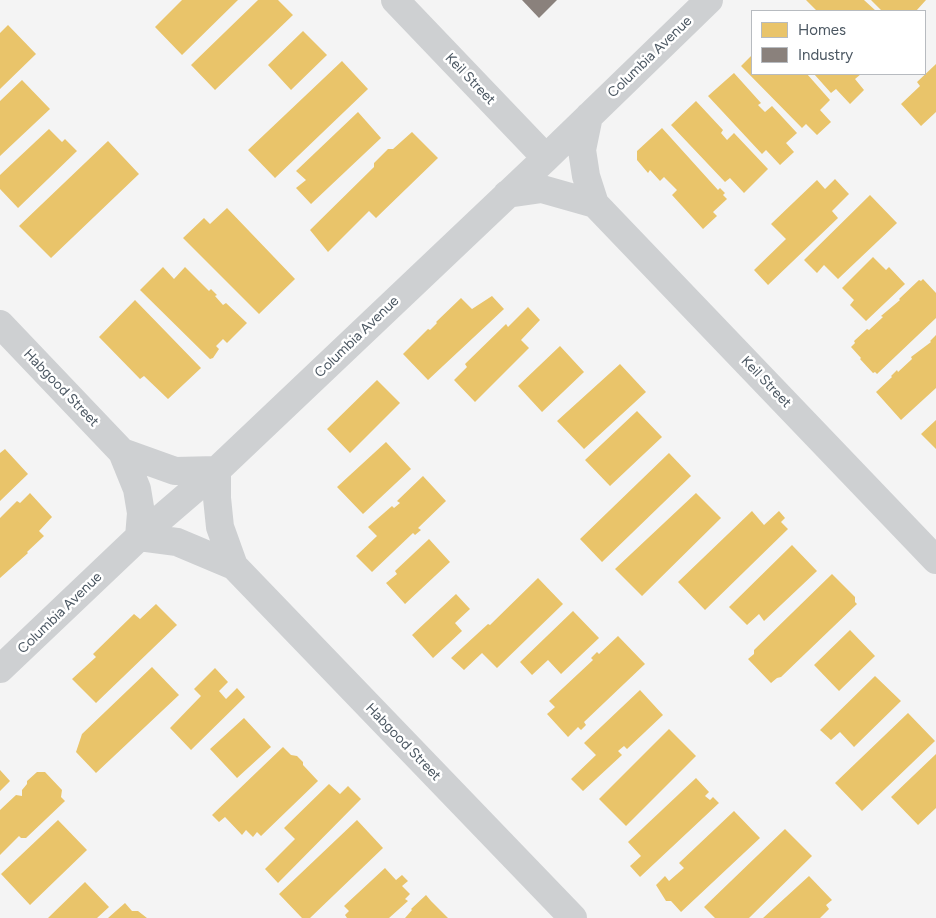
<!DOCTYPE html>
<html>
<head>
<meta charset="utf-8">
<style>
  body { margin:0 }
  #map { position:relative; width:936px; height:918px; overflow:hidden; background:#f4f4f4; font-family:Figtree,sans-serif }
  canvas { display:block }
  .legend { position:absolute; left:751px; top:10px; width:175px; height:65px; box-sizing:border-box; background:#fff; border:1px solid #b7bbc0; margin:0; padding:6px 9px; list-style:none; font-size:15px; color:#4a5661 }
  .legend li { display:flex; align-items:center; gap:10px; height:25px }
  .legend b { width:25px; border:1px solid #b7bbc0 }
</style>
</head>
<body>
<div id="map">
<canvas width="936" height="918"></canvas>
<ul class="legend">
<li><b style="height:14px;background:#e9c46a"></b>Homes</li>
<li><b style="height:14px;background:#8a817c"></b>Industry</li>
</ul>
</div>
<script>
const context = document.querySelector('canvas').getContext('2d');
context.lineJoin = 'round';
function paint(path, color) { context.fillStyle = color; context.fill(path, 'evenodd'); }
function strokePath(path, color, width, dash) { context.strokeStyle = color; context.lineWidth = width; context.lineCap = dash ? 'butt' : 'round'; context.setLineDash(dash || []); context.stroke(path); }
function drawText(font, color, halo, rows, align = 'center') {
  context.font = font + ' Figtree,sans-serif'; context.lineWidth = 5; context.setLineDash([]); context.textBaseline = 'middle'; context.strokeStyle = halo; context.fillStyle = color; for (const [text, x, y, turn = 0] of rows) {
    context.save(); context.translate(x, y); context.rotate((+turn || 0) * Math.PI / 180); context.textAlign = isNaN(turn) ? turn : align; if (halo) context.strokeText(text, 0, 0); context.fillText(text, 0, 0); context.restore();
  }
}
paint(new Path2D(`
  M 182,0 L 238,0 L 182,55 L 155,27 Z
  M 258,0 L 278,0 L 293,15 L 215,90 L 191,65 Z
  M 806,0 L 864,0 L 876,11 L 817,11 Z
  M 871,0 L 926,0 L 916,11 L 882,11 Z
  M 8,25 L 36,54 L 0,89 L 0,33 Z
  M 303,31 L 327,55 L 291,90 L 268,65 Z
  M 752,55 L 752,74 L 807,74 L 830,100 L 820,110 L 831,122 L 817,135 L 806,124 L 802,128 L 741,66 Z
  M 342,61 L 368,89 L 275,178 L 248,150 Z
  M 936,64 L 936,112 L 921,126 L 901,104 L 920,86 L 917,82 Z
  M 734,73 L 761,103 L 758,105 L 765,112 L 772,106 L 797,133 L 786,143 L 794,152 L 780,165 L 766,150 L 762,154 L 708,96 Z
  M 814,74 L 861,74 L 855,79 L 864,90 L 850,104 L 836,89 L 831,93 Z
  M 22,80 L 50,109 L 0,156 L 0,101 Z
  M 696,101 L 723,130 L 721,133 L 727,140 L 734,133 L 768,169 L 744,193 L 730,178 L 725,182 L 671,125 Z
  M 358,112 L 381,138 L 311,204 L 296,188 L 306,180 L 296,171 Z
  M 662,128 L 718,190 L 720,188 L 725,193 L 723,195 L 727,199 L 713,212 L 717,216 L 703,229 L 672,195 L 677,190 L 664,177 L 660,181 L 650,170 L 648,173 L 637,160 L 637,151 Z
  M 49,129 L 62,142 L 65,139 L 77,151 L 18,208 L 0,189 L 0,175 Z
  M 412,132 L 438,158 L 376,218 L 369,211 L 328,252 L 310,230 L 374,167 L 374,163 L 388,149 L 393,149 Z
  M 108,141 L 139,174 L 51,258 L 19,226 Z
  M 835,179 L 849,194 L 832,211 L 838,218 L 768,285 L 754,270 L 786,239 L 771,224 L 817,180 L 825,189 Z
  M 870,195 L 897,223 L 838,279 L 824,265 L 817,273 L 804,260 Z
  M 227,208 L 295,279 L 259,314 L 183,238 L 204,218 L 210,224 Z
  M 873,257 L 886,270 L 889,267 L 905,284 L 866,321 L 850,305 L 854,300 L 842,288 Z
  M 163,267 L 174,279 L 185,267 L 209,291 L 211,289 L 217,295 L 215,296 L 223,305 L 226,303 L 247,323 L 227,343 L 223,339 L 216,346 L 219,349 L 213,358 L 210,359 L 140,290 Z
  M 923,279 L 936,293 L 936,318 L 877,374 L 875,372 L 873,373 L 860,359 L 861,358 L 851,347 L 855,343 L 854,341 L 867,329 L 869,330 L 883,317 L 881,316 L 900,300 L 899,299 L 919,280 L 921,281 Z
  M 492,296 L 504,309 L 428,380 L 403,354 L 428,329 L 430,330 L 437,323 L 436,322 L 461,298 L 472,309 Z
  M 135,300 L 201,368 L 168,399 L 144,376 L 140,379 L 99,337 Z
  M 528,307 L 540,320 L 521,340 L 529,348 L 475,402 L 454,380 L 467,367 L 465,364 L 506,324 L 508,327 Z
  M 936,335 L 936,388 L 901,420 L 876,392 L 892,377 L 891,376 L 897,370 L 898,372 L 912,359 L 911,357 L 931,342 L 930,341 Z
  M 560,346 L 584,372 L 542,412 L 518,386 Z
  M 620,364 L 646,392 L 584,449 L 557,421 Z
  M 377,380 L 400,403 L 350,453 L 327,429 Z
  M 637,411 L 662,437 L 610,486 L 585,460 Z
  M 936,420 L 936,449 L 921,434 Z
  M 386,442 L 411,469 L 363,514 L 337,487 Z
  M 5,449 L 28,474 L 0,501 L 0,453 Z
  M 669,453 L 691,476 L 602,562 L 580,539 Z
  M 423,476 L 446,501 L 418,528 L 421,530 L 415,535 L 413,533 L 372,572 L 356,556 L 377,536 L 368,527 L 392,506 L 394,508 L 400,503 L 397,501 Z
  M 30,493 L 52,517 L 39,531 L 44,536 L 27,552 L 28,553 L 0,578 L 0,518 L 17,501 L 20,503 Z
  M 696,493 L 721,518 L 642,596 L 615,569 Z
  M 752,511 L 764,525 L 779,511 L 785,518 L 781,522 L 788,529 L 705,610 L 678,582 Z
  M 429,539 L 450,562 L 405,604 L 386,583 L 397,574 L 395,571 Z
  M 792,545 L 817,571 L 764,621 L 759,614 L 747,625 L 729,607 Z
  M 832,574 L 855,597 L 855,602 L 857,604 L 781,677 L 777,678 L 771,683 L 748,659 L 754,654 L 754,650 Z
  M 538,578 L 563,604 L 497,668 L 482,653 L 464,670 L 451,658 L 488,624 L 490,625 Z
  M 456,594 L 470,609 L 455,623 L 462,631 L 433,658 L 412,635 Z
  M 156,604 L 177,625 L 96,703 L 72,679 L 96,657 L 93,654 L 134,614 L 140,619 Z
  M 573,611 L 599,638 L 561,674 L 548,660 L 532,675 L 520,662 Z
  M 850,630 L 875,656 L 839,691 L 814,665 Z
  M 618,636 L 645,664 L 584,722 L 586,725 L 581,730 L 578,727 L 568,737 L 547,714 L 555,707 L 549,701 L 593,660 L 591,658 L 597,652 L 599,654 Z
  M 152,667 L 179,695 L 96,773 L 76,752 L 82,734 Z
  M 215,668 L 228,682 L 219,691 L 226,699 L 237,688 L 245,697 L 191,750 L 170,728 L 201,696 L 194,689 Z
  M 875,676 L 901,701 L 854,747 L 840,732 L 831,740 L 820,730 Z
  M 640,690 L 663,715 L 627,749 L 624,746 L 618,751 L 622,755 L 583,791 L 571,779 L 596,755 L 584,743 Z
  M 908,713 L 935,741 L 862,811 L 835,783 Z
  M 244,718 L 271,747 L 237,778 L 210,749 Z
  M 669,729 L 696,756 L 626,826 L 599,799 Z
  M 283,747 L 291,755 L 297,756 L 303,762 L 303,765 L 318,781 L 261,836 L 257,832 L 253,837 L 246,830 L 242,835 L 225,817 L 219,822 L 212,815 Z
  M 936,754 L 936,808 L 918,825 L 891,797 Z
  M 0,770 L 10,781 L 0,791 Z
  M 37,772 L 45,772 L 62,790 L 61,797 L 65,801 L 26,838 L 21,838 L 19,836 L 0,855 L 0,810 L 16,795 L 22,796 L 22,790 L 27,784 L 27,781 Z
  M 696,778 L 709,792 L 705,796 L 710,800 L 713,797 L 719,803 L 640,877 L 630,866 L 641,856 L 628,842 Z
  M 329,784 L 340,794 L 348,786 L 361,799 L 278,883 L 265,869 L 295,839 L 284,828 Z
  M 734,811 L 760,838 L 681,912 L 671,901 L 666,901 L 656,885 L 665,876 L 669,881 L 684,868 L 679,863 Z
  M 58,820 L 87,850 L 30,905 L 1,874 Z
  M 357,820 L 383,848 L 310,918 L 302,918 L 279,894 Z
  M 785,829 L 812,856 L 749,918 L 715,918 L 704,907 Z
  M 385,868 L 396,880 L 402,875 L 408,881 L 402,886 L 410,894 L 405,899 L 408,901 L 389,918 L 347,918 L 345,915 L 349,911 L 344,906 Z
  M 809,876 L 832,900 L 826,905 L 829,909 L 820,918 L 763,918 Z
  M 85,882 L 109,907 L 97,918 L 48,918 Z
  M 426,895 L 431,901 L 448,918 L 405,918 L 412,910 L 411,909 Z
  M 125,903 L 132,911 L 138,911 L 147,918 L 108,918 Z`), '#e9c46a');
paint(new Path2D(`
  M 522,0 L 557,0 L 539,18 Z`), '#8a817c');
strokePath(new Path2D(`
  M 395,0 L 546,158
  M 589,116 L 582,150 L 586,176 L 595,204 L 936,560
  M 507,194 L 542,189 L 595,204
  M 0,324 L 122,452 L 137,489 L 141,513 L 139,537
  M 122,452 L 175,471 L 217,470
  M 217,470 L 217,498 L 220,527 L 234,566
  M 139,537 L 177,542 L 234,566 L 573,918
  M 0,669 L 139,537 L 217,470 L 546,158 L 709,0`), '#ced0d2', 28);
drawText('14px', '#4a5661', '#fff', [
  ["Columbia Avenue",650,57,-44],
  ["Keil Street",470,79,46],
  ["Columbia Avenue",357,337,-44],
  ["Keil Street",766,382,46],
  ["Habgood Street",61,388,46],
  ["Columbia Avenue",60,613,-44],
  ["Habgood Street",403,742,46]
]);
</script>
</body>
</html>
